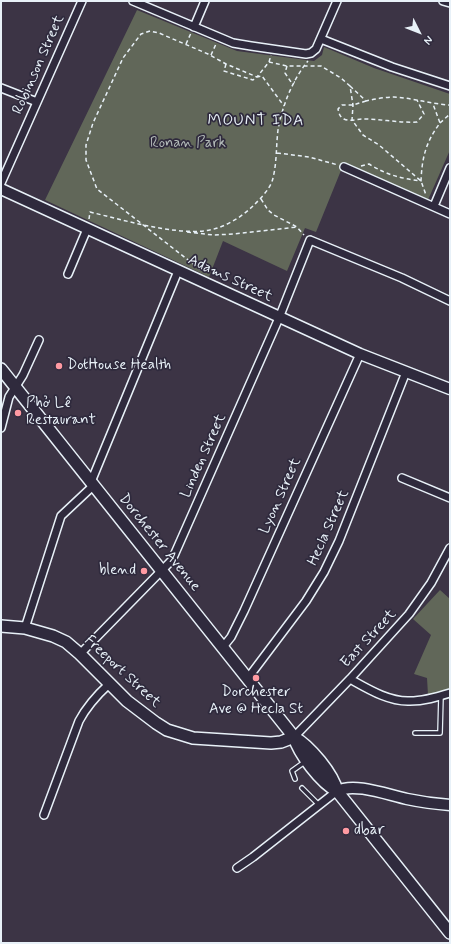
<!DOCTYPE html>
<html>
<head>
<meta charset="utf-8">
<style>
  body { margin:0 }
  #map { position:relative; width:451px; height:944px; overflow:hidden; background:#3c3445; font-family:Mynerve,sans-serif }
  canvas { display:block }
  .frame { position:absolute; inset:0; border:2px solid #e8f1f8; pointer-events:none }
  .north { position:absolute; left:399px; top:12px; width:40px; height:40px; -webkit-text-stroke:3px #2f2a3d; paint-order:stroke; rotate:132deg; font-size:11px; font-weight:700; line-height:16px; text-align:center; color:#e8f1f8 }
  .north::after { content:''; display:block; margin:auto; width:14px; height:18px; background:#e8f1f8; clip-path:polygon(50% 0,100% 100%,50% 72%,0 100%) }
</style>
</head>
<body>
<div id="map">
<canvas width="451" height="944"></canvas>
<div class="frame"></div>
<div class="north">N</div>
</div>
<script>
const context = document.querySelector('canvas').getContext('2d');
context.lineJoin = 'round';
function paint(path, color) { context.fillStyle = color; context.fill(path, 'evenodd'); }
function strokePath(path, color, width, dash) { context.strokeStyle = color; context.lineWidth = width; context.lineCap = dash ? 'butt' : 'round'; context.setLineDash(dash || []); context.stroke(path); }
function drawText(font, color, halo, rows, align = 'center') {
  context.font = font + ' Mynerve,sans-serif'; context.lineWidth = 3.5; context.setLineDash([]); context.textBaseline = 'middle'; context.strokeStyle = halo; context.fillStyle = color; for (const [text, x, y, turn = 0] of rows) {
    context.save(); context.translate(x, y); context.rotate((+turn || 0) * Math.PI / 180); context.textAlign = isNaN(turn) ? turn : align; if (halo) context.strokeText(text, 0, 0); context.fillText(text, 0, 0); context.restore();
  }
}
paint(new Path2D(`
  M 137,10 L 237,51 L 314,61 L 322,55 L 324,47 L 374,68 L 450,94 L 450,150 L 428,200 L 344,163 L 316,232 L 305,228 L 287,271 L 223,241 L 209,277 L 45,200 Z
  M 440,590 L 450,599 L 450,692 L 428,695 L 427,678 L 414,674 L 431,635 L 413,619 Z`), '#616759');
const service = new Path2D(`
  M 415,733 L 440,733 L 441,696
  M 295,779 L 292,771 L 306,761
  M 302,788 L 319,805`);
const minor = new Path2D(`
  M 133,1 L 233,43 L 251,46 L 306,54 L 311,53 L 316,49 L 337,1
  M 443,1 L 450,3
  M 194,27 L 205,1
  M 321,39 L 392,67 L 450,86
  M 1,88 L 37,102
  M 344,167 L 450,214
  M 1,183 L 82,1
  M 434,206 L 450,168
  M 68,274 L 87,229
  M 1,428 L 9,397 L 23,375 L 39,340
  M 402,478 L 450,498
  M 91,482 L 178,271
  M 25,628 L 61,516 L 94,485
  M 223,647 L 231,637 L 244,611 L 360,354
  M 80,654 L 172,560 L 279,318 L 310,240 L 402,278 L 450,301
  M 248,678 L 306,601 L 324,572 L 339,541 L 406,372
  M 350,679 C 368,689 389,702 410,701 C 424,701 437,697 450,693
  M 294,737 L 350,679 L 409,614 L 431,583 L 450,548
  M 44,815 L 79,721 C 87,706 97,695 109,684
  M 237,868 L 253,857 L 337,791`);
const secondary = new Path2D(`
  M 1,189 L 360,354 L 450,389
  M 337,791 C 355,782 388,795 407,799 C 421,802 436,804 450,805`);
const primary = new Path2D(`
  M 1,369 L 294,737 C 310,746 333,774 337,791
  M 1,626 L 25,628 L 53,636 L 66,642 L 80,654 L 127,701 L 156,723 L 167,730 L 193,738 L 271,743 L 281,742 L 294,737
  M 294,737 C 299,754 321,783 337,791 L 450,933`);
strokePath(service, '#e8f1f8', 6);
strokePath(minor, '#e8f1f8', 10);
strokePath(secondary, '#e8f1f8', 13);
strokePath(primary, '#e8f1f8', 14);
strokePath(new Path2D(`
  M 186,44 L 191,33
  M 211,55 L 216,44
  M 269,62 L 287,66 L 321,66 L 341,78 L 350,86 L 353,105 L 352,120 L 363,135 L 379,145 L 421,181 L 426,195
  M 226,64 L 224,71 L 253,80 L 257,77 L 262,76 L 284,106
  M 287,66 L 285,73 L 291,82 L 295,82
  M 350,86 L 366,101 C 375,99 385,97 394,97 C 413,98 431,104 450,105
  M 366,101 L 353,105 L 342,105 L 338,109 C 339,114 340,117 344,119 C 350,122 357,119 363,119 C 381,119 399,123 417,122 L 424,114 L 417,100
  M 440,123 L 450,114
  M 277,153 L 309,157 L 338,165
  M 361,166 L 369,164 C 387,175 399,178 421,181 C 422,157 426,142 440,123 L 433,104
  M 261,199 L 268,210 L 274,215 L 297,227 L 304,235
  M 89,219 L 90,212 C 123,220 170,234 204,231 C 222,229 241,218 254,205 C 261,198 271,188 273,178 C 277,162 276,146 278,130 C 282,106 293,79 308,61
  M 187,232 L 213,235 L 234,234 L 297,227
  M 201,270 L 97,189 L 86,160 L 86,145 L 93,123 L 123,58 L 141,34 L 150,31 L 159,33 L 208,54 L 226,64 L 257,77 L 269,62 L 271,55`), '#e8f1f8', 1.5, [4, 3]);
strokePath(service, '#2f2a3d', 3.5);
strokePath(minor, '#2f2a3d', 7);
strokePath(secondary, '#2f2a3d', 10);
strokePath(primary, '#2f2a3d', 11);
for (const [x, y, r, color] of [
  [59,366,4,"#ff9aa2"],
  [18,413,4,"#ff9aa2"],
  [144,571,4,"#ff9aa2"],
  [256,678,4,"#ff9aa2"],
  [346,831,4,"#ff9aa2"]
]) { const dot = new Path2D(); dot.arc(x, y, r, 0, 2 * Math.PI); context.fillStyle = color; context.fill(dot); strokePath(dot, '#2f2a3d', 1.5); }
drawText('15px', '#e8f1f8', '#2f2a3d', [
  ["Robinson Street",39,65,-66],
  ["Adams Street",230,279,25],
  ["Linden Street",204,456,-66],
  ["Lyon Street",281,496,-66],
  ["Hecla Street",329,528,-66],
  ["Dorchester Avenue",159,543,51],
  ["East Street",369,639,-47],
  ["Freeport Street",122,672,43]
]);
drawText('15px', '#b2bab8', '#2f2a3d', [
  ["Ronan Park",188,144]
]);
drawText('15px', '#e8f1f8', '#2f2a3d', [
  ["DotHouse Health",67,366],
  ["Phở Lê",26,404],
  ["Restaurant",26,421],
  ["blend",136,571,"right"],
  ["Dorchester",256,693,"center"],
  ["Ave @ Hecla St",256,710,"center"],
  ["dbar",354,831]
], 'left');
context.letterSpacing = '1px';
drawText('16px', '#e8f1f8', '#2f2a3d', [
  ["MOUNT IDA",256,122]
]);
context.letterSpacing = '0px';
</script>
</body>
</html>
